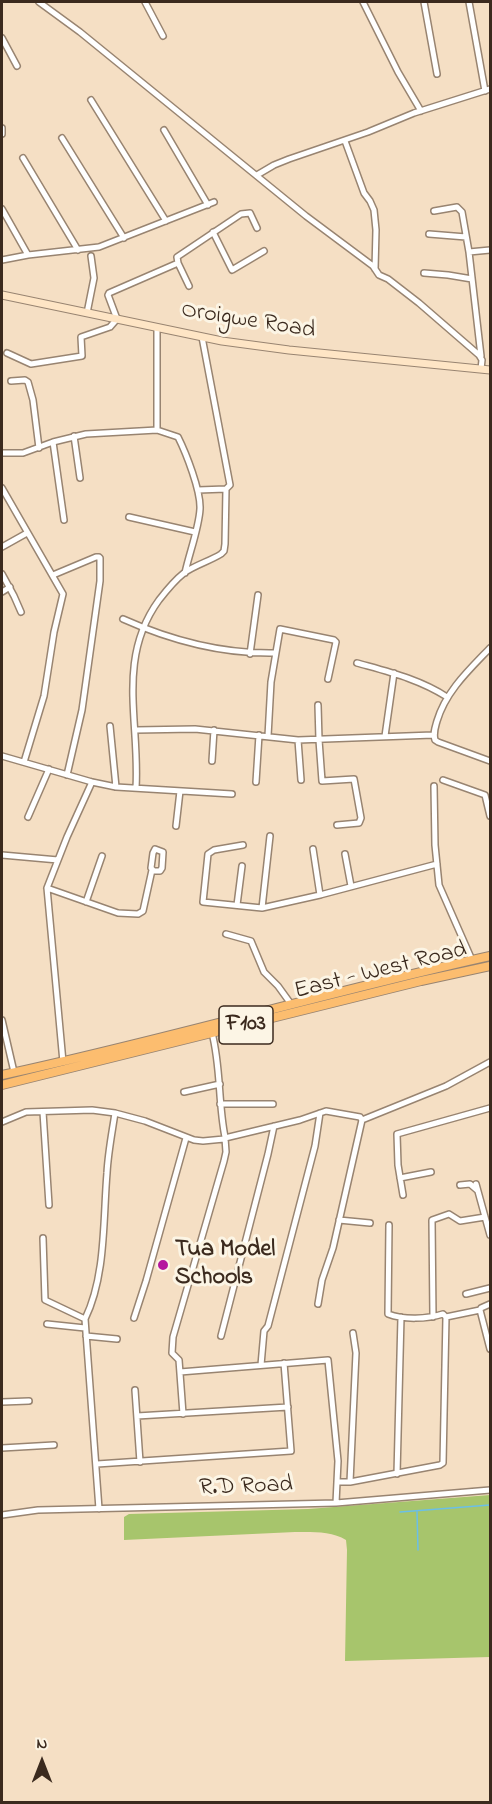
<!DOCTYPE html>
<html>
<head>
<meta charset="utf-8">
<style>
  body { margin:0 }
  #map { position:relative; width:492px; height:1804px; overflow:hidden; background:#f5dfc4; font-family:"Indie Flower",sans-serif }
  canvas { display:block }
  .frame { position:absolute; inset:0; border:3px solid #3b2a1e; pointer-events:none }
  .north { position:absolute; left:12px; top:1732px; width:60px; height:60px; -webkit-text-stroke:4px #fcf5e5; paint-order:stroke; rotate:0deg; font-size:16px; font-weight:700; line-height:24px; text-align:center; color:#3b2a1e }
  .north::after { content:''; display:block; margin:auto; width:21px; height:27px; background:#3b2a1e; clip-path:polygon(50% 0,100% 100%,50% 72%,0 100%) }
</style>
</head>
<body>
<div id="map">
<canvas width="492" height="1804"></canvas>
<div class="frame"></div>
<div class="north">N</div>
</div>
<script>
const context = document.querySelector('canvas').getContext('2d');
context.lineJoin = 'round';
function paint(path, color) { context.fillStyle = color; context.fill(path, 'evenodd'); }
function strokePath(path, color, width, dash) { context.strokeStyle = color; context.lineWidth = width; context.lineCap = dash ? 'butt' : 'round'; context.setLineDash(dash || []); context.stroke(path); }
function drawText(font, color, halo, rows, align = 'center') {
  context.font = font + ' "Indie Flower",sans-serif'; context.lineWidth = 6; context.setLineDash([]); context.textBaseline = 'middle'; context.strokeStyle = halo; context.fillStyle = color; for (const [text, x, y, turn = 0] of rows) {
    context.save(); context.translate(x, y); context.rotate((+turn || 0) * Math.PI / 180); context.textAlign = isNaN(turn) ? turn : align; if (halo) context.strokeText(text, 0, 0); context.fillText(text, 0, 0); context.restore();
  }
}
paint(new Path2D(`
  M 490,1495 L 490,1657 L 345,1661 L 347,1550 L 346,1540 C 332,1531 312,1532 295,1532 L 124,1540 L 124,1517 L 129,1514 L 308,1509 Z`), '#a7c56c');
strokePath(new Path2D(`
  M 400,1512 L 490,1505
  M 417,1512 L 418,1550`), '#6bbfe7', 1.5);
const street = new Path2D(`
  M 39,2 L 80,32 L 306,216 L 373,266 L 379,275 L 388,279 L 419,303 L 479,355 L 482,360 L 481,369
  M 145,2 L 163,36
  M 363,2 L 398,72 L 421,111
  M 424,2 L 437,74
  M 469,2 L 485,91
  M 2,38 L 17,66
  M 91,100 L 166,221
  M 2,128 L 2,134
  M 164,130 L 208,205
  M 62,138 L 124,238
  M 345,141 L 364,193 L 370,201 L 374,210 L 376,230 L 375,269
  M 23,158 L 78,250
  M 257,175 L 274,165 L 289,159 L 368,132 L 414,113 L 490,89
  M 2,209 L 28,255
  M 434,211 L 457,207 L 462,212 L 469,252 L 481,356
  M 213,232 L 232,270 L 264,251
  M 429,234 L 466,237
  M 469,252 L 490,250
  M 2,260 L 28,255 L 99,247 L 214,202
  M 178,263 L 189,286
  M 424,273 L 448,275 L 472,279
  M 87,313 L 94,278 L 91,256
  M 157,328 L 157,430
  M 7,353 L 31,364 L 82,356 L 81,337 L 110,327 L 117,319 L 108,295 L 109,293 L 178,263 L 177,257 L 241,214 L 250,213 L 257,228
  M 11,381 L 25,380 L 28,382 L 33,400 L 39,448
  M 74,436 L 80,478
  M 53,442 L 64,520
  M 2,453 L 23,453 L 53,442 L 86,434 L 157,430 L 178,437 C 186,453 201,491 200,509 C 199,528 189,554 185,573
  M 2,488 L 63,594 L 54,632 L 44,696 L 24,762
  M 198,490 L 226,489
  M 129,517 L 195,532
  M 2,547 L 27,533
  M 2,574 L 14,596 L 21,612
  M 53,575 L 96,557 L 99,557 L 100,558 L 100,581 L 82,710 L 67,775
  M 2,592 L 10,587
  M 123,619 C 170,640 223,654 275,653
  M 490,648 C 469,670 446,691 437,721 C 435,728 433,733 435,740 L 438,742 L 490,761
  M 250,654 L 258,595
  M 357,663 C 389,672 419,679 447,697
  M 318,705 L 319,740 L 322,781 L 354,779 L 361,818 L 359,823 L 337,825
  M 110,726 L 116,787
  M 136,730 L 195,729 L 298,740 L 433,735
  M 268,736 L 271,682 L 280,629 L 334,640 L 336,642 L 328,679
  M 385,736 L 394,673
  M 298,740 L 301,780
  M 2,756 L 92,782 L 116,787 L 232,794
  M 212,761 L 214,730
  M 443,780 L 485,795 L 490,816
  M 256,782 L 259,735
  M 434,786 L 435,845 L 439,885 L 472,960
  M 136,788 C 140,722 116,659 159,600 C 166,591 175,580 184,573 C 195,565 210,561 221,554 L 224,551 L 225,544 L 226,489 L 230,485 L 202,337
  M 28,817 L 49,769
  M 176,826 L 180,791
  M 243,845 L 214,850 L 208,854 L 203,902 L 262,908 L 320,895 L 437,864
  M 155,849 L 163,852 L 162,868 L 160,871 L 154,871 L 151,868 L 153,853 Z
  M 313,849 L 320,895
  M 345,854 L 351,886
  M 2,855 L 58,860
  M 47,888 L 118,913 L 138,914 L 143,911 L 152,870
  M 86,902 L 102,856
  M 237,905 L 242,866
  M 262,908 L 270,836
  M 226,934 L 251,941 L 264,972 L 278,986 L 291,1004
  M 2,1020 L 14,1072
  M 63,1062 L 47,888 L 67,837 L 92,782
  M 184,1092 L 220,1084
  M 220,1104 L 273,1104
  M 43,1112 L 49,1205
  M 362,1120 L 446,1086 L 490,1062
  M 2,1122 L 26,1112 L 92,1110 L 115,1113 L 145,1121 L 194,1140 L 203,1141 L 224,1139 L 225,1137 C 218,1102 221,1067 212,1033
  M 400,1178 L 431,1172
  M 476,1184 L 490,1235
  M 460,1185 L 470,1184 L 477,1190
  M 403,1195 L 398,1165 L 397,1134 L 490,1108
  M 339,1220 L 370,1223
  M 389,1225 L 388,1314 C 404,1320 427,1319 443,1314 L 446,1317 L 480,1310
  M 43,1238 L 45,1300 L 85,1319
  M 466,1294 L 490,1288
  M 318,1304 L 322,1280 L 333,1248 L 362,1120
  M 490,1304 L 481,1308 L 480,1310 L 490,1349
  M 433,1317 L 432,1220 L 449,1214 L 460,1221 L 485,1217
  M 134,1318 L 146,1281 L 186,1138
  M 47,1324 L 85,1328
  M 86,1336 L 117,1339
  M 221,1336 L 268,1154 L 274,1126
  M 261,1365 L 264,1331 L 268,1326 L 315,1146 L 320,1113
  M 180,1372 L 328,1360 L 338,1461 L 336,1503
  M 135,1390 L 140,1462
  M 2,1402 L 29,1401
  M 183,1414 L 179,1360 L 172,1353 L 173,1337 L 224,1161 L 226,1152 L 225,1138 L 300,1120 L 326,1111 L 360,1117 L 362,1120
  M 137,1416 L 288,1407
  M 2,1448 L 54,1445
  M 97,1464 L 291,1451 L 284,1363
  M 397,1474 L 401,1317
  M 338,1482 L 350,1482 L 440,1465 L 443,1463 L 446,1317
  M 350,1482 L 356,1353 L 353,1333
  M 99,1509 L 85,1319 C 106,1276 103,1220 107,1173 C 108,1153 112,1133 115,1113
  M 2,1515 L 38,1510 L 336,1503 L 490,1490`);
const secondary = new Path2D(`
  M 2,295 L 222,341 L 289,350 L 490,370`);
const primary = new Path2D(`
  M 2,1075 C 166,1040 327,992 490,956
  M 2,1085 L 421,981 L 490,966`);
strokePath(street, '#988471', 8);
strokePath(secondary, '#988471', 9);
strokePath(primary, '#988471', 10);
strokePath(street, '#fff', 5);
strokePath(secondary, '#fee5c5', 7);
strokePath(primary, '#fcbd6f', 8);
for (const [x, y, r, color] of [
  [163,1265,6,"#b5179e"]
]) { const dot = new Path2D(); dot.arc(x, y, r, 0, 2 * Math.PI); context.fillStyle = color; context.fill(dot); strokePath(dot, '#fcf5e5', 2); }
for (const [x, y, w] of [
  [246,1025,54]
]) { const box = new Path2D(); box.roundRect(x - w / 2, y - 19, w, 38, 4.5); context.fillStyle = '#fcf5e5'; context.fill(box); strokePath(box, '#3b2a1e', 1.5); }
drawText('bold 22px', '#3b2a1e', null, [
  ["F103",246,1025]
]);
drawText('24px', '#3b2a1e', '#fcf5e5', [
  ["Oroigwe Road",248,322,9],
  ["East - West Road",381,972,-14],
  ["R.D Road",246,1488,-2]
]);
drawText('bold 24px', '#3b2a1e', '#fcf5e5', [
  ["Tua Model",175,1251],
  ["Schools",175,1279]
], 'left');
</script>
</body>
</html>
